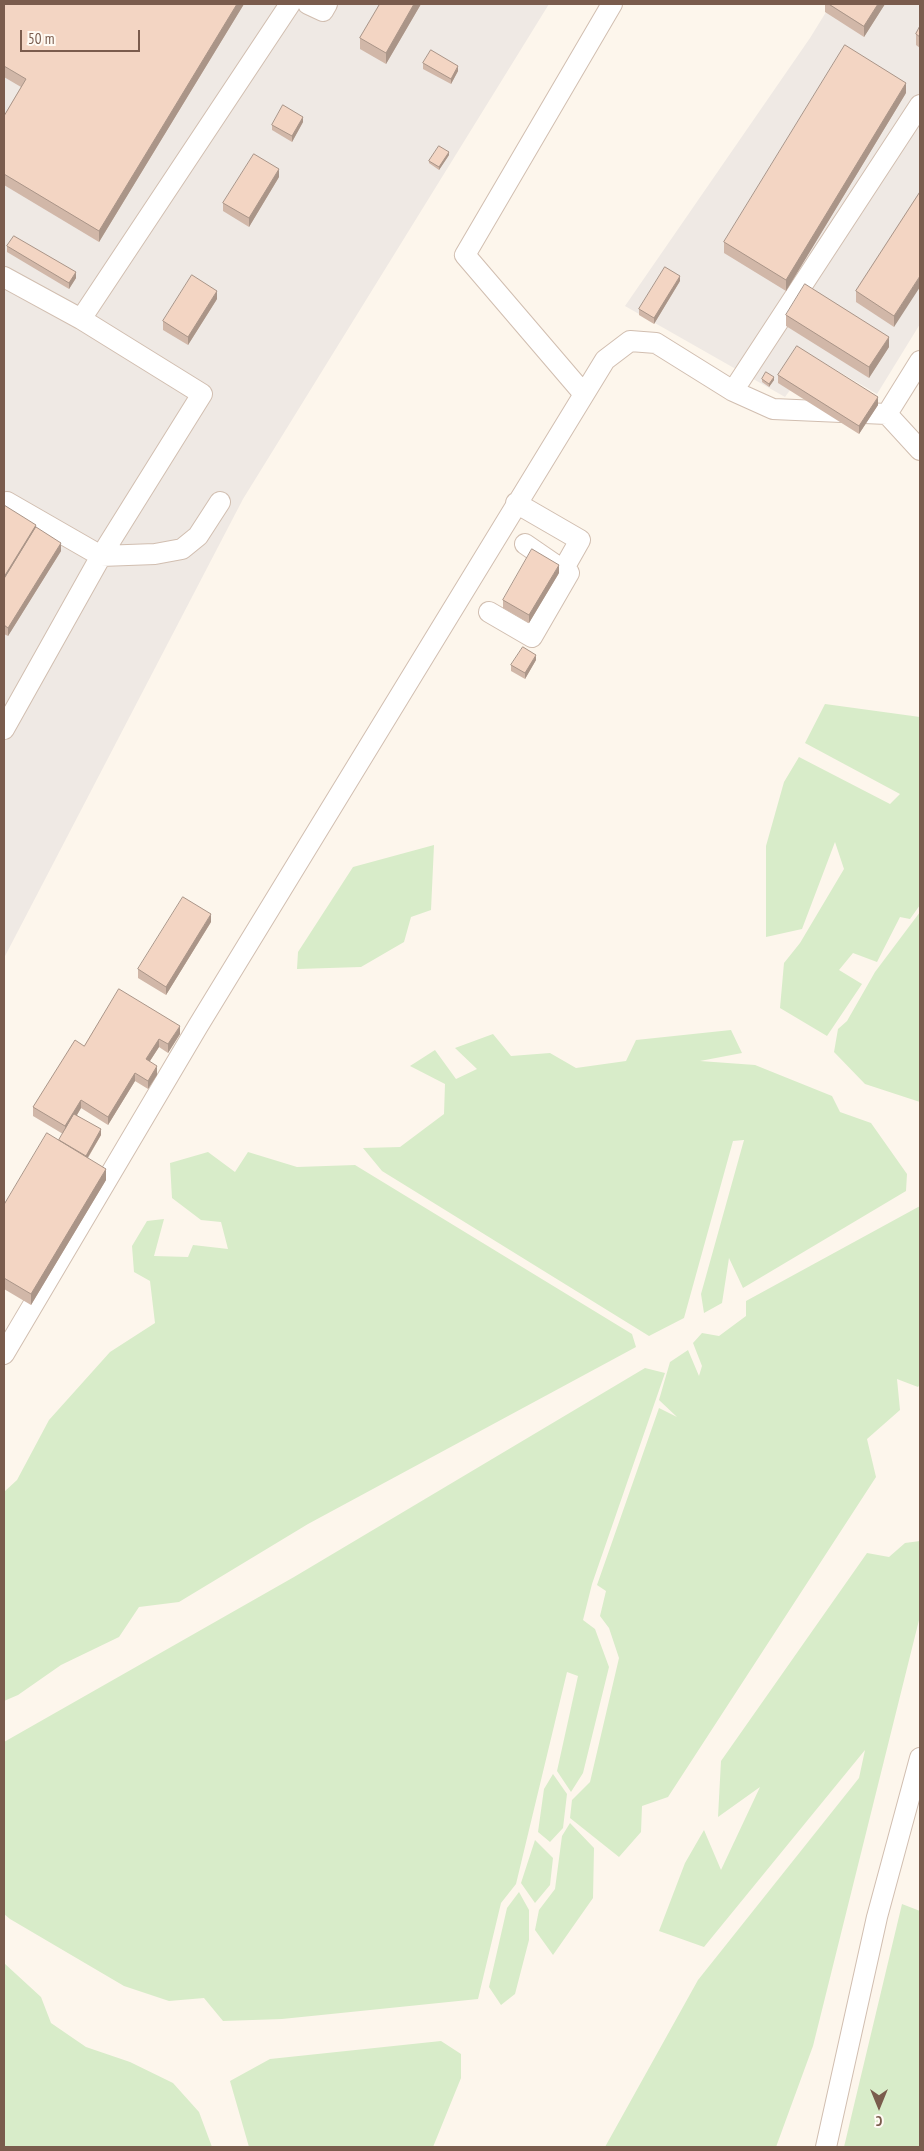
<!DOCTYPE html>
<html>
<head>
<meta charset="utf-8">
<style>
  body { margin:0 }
  #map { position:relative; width:924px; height:2151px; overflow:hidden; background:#fdf6ec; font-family:"PT Sans Narrow",sans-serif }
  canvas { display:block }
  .frame { position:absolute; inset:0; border:5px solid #7a5c4d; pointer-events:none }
  .north { position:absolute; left:854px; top:2081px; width:50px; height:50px; -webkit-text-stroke:4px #fffaf3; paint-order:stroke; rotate:180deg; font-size:14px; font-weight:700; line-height:20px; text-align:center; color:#7a5c4d }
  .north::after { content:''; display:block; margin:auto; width:18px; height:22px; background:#7a5c4d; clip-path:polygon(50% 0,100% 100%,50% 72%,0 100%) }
  .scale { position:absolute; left:20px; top:30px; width:120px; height:22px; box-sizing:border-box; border:2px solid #7a5c4d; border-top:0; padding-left:6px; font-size:15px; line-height:18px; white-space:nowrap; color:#7a5c4d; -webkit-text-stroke:4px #fffaf3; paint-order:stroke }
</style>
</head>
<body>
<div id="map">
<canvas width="924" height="2151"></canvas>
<div class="frame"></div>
<div class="north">С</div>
<div class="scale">50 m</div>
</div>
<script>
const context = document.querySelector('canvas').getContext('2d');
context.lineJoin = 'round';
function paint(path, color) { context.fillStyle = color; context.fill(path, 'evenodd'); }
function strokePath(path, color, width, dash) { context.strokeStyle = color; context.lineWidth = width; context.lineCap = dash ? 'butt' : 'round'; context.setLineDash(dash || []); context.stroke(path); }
paint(new Path2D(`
  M 4,4 L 549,4 L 243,499 L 4,958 Z
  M 831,4 L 920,4 L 920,324 L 877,394 L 814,357 L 785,397 L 625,306 L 810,38 Z`), '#efe9e4');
paint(new Path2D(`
  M 825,704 L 920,717 L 920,905 L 910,919 L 900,917 L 877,962 L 853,953 L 839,970 L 862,984 L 827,1036 L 780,1008 L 784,963 L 800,943 L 844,869 L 835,842 L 802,929 L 766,937 L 766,846 L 784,782 L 799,757 L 890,804 L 900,794 L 805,743 Z
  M 434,845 L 431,910 L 411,917 L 404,942 L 361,967 L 297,969 L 298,952 L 353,867 Z
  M 920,912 L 920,1102 L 865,1084 L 834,1052 L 838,1029 L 847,1021 L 875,972 Z
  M 731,1030 L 742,1053 L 700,1061 L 755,1065 L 832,1096 L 840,1112 L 871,1123 L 907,1174 L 906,1191 L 743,1288 L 729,1258 L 722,1303 L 704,1313 L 701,1294 L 744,1140 L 733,1141 L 684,1318 L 649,1336 L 382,1171 L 363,1148 L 400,1147 L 444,1114 L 445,1084 L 410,1066 L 435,1050 L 456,1079 L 477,1069 L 455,1048 L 493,1034 L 511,1056 L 550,1053 L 576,1068 L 626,1061 L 636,1040 Z
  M 208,1152 L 235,1172 L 248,1152 L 297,1167 L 355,1165 L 632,1334 L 636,1347 L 308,1524 L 179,1602 L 139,1607 L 119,1637 L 61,1665 L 18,1695 L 4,1701 L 4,1492 L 17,1480 L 49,1420 L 110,1352 L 155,1323 L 150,1281 L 134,1272 L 132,1246 L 147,1221 L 164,1219 L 154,1256 L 188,1257 L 193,1245 L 228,1249 L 221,1222 L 201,1220 L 172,1198 L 170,1163 Z
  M 920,1206 L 920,1384 L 918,1387 L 897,1379 L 900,1410 L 867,1439 L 876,1477 L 668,1797 L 642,1806 L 641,1832 L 619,1857 L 570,1818 L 572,1800 L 590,1782 L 619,1658 L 609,1628 L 600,1616 L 606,1591 L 597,1585 L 659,1408 L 677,1417 L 659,1400 L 670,1362 L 688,1350 L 699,1376 L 702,1366 L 693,1343 L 702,1333 L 719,1336 L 746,1316 L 746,1301 Z
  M 645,1368 L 665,1373 L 592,1584 L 583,1620 L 595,1629 L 609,1667 L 583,1773 L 571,1792 L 557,1771 L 578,1676 L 567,1672 L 516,1884 L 501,1903 L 478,1999 L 282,2019 L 223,2021 L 204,1998 L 169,2001 L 124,1986 L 10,1919 L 4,1914 L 4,1742 L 294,1577 Z
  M 920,1541 L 920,1616 L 813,2046 L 776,2147 L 605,2147 L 698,1980 L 859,1778 L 865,1750 L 704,1947 L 659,1931 L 685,1863 L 704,1830 L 721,1870 L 760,1787 L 718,1817 L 721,1761 L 867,1553 L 889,1557 L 905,1543 Z
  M 553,1774 L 567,1794 L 563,1828 L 550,1842 L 538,1832 L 544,1789 Z
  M 570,1823 L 594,1848 L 593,1898 L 553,1955 L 535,1930 L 539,1910 L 555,1889 L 562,1836 Z
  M 535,1840 L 553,1858 L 550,1885 L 535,1903 L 521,1883 Z
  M 519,1892 L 529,1910 L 529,1940 L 515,1994 L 501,2005 L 489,1987 L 507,1908 Z
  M 902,1904 L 920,1911 L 920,2147 L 844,2147 Z
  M 4,1963 L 41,1997 L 51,2023 L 86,2047 L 130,2062 L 173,2083 L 199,2112 L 212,2147 L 4,2147 Z
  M 441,2041 L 461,2054 L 461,2078 L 433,2147 L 249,2147 L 230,2081 L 270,2059 Z`), '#d8ecc9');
const minor = new Path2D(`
  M 308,4 L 323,11 L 327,4
  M 4,277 L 81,319 L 202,394 L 101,556 L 4,729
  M 81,319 L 290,4
  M 733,391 L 920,105
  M 583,393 L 465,255 L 612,4
  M 887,414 L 920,361
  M 7,502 L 101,556 L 155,554 L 182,549 L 198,536 L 220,502
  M 525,544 L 557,566
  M 489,612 L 532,637 L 569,573 L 563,570 L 580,540 L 516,503
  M 4,1354 L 198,1026 L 605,360 L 630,341 L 656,343 L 733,391 L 773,409 L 887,414 L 920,450
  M 826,2147 L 877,1917 L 920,1758`);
strokePath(minor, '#d1beb0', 22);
strokePath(minor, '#fff', 20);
paint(new Path2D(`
  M 244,4 L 99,242 L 4,185 L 4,116 L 21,87 L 4,77 L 4,6 Z
  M 380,4 L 421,4 L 386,64 L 360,49 L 360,38 Z
  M 825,4 L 885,4 L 864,37 L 825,12 Z
  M 920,26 L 920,48 L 916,45 L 916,34 Z
  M 423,63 L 458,71 L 451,84 L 423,69 Z
  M 906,93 L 786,291 L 724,253 L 724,242 Z
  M 303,122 L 292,142 L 272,130 L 272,125 Z
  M 449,155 L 439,170 L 429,163 L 429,161 Z
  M 279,177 L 249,227 L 223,211 L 223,203 Z
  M 920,192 L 894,327 L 856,302 L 856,291 Z
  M 7,246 L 76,278 L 69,289 L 7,252 Z
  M 680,281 L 654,324 L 639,315 L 639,309 Z
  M 217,299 L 188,345 L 163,330 L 163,321 Z
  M 786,315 L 889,347 L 869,378 L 786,326 Z
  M 778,375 L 878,405 L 859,434 L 778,383 Z
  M 762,379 L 774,380 L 769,387 L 762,382 Z
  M 4,505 L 36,527 L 61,551 L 8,636 L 4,634 Z
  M 559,573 L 529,623 L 503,608 L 503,600 Z
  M 536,660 L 525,679 L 511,671 L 511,665 Z
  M 211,922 L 166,995 L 138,978 L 138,969 Z
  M 180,1034 L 168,1053 L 159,1047 L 150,1061 L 157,1075 L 148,1089 L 135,1081 L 108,1125 L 81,1108 L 77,1115 L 101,1135 L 88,1158 L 106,1180 L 31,1305 L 4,1289 L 4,1205 L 59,1140 L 63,1134 L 33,1116 L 33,1107 L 84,1046 Z`), '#d1b7a8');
paint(new Path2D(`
  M 237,4 L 244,4 L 99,242 L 99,231 Z
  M 414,4 L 421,4 L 386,64 L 386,53 Z
  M 878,4 L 885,4 L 864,37 L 864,26 Z
  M 458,66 L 458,71 L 451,84 L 451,79 Z
  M 906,83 L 906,93 L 786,291 L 786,280 Z
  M 303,117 L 303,122 L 292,142 L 292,136 Z
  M 449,152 L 449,155 L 439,170 L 439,167 Z
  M 279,169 L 279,177 L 249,227 L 249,218 Z
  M 76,272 L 76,278 L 69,289 L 69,283 Z
  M 680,276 L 680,281 L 654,324 L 654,318 Z
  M 920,276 L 920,287 L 894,327 L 894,316 Z
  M 217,291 L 217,299 L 188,345 L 188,337 Z
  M 889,337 L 889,347 L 869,378 L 869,367 Z
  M 774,377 L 774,380 L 769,387 L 769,384 Z
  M 878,397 L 878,405 L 859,434 L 859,426 Z
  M 36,525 L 36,535 L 4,588 L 4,577 Z
  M 61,543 L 61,551 L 8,636 L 8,628 Z
  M 559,565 L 559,573 L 529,623 L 529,615 Z
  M 536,655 L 536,660 L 525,679 L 525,673 Z
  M 211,914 L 211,922 L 166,995 L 166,987 Z
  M 180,1026 L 180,1034 L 168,1053 L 168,1044 Z
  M 159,1039 L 159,1047 L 146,1067 L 146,1059 Z
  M 157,1066 L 157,1075 L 148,1089 L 148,1081 Z
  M 135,1073 L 135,1081 L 108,1125 L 108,1117 Z
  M 81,1100 L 81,1108 L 65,1135 L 65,1126 Z
  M 101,1129 L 101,1135 L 85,1162 L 85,1157 Z
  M 106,1169 L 106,1180 L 31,1305 L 31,1294 Z`), '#aa9588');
const building = new Path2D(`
  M 5,4 L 237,4 L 99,231 L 4,174 L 4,116 L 26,79 L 4,66 L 4,6 Z
  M 380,4 L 414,4 L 386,53 L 360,38 Z
  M 829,4 L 878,4 L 864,26 Z
  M 920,26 L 920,37 L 916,34 Z
  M 845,45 L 906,83 L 786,280 L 724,242 Z
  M 431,50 L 458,66 L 451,79 L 423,63 Z
  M 283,105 L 303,117 L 292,136 L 272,125 Z
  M 439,146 L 449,152 L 439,167 L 429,161 Z
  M 254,154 L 279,169 L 249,218 L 223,203 Z
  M 920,192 L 920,276 L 894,316 L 856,291 Z
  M 14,236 L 76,272 L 69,283 L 7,246 Z
  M 665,267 L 680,276 L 654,318 L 639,309 Z
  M 192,275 L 217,291 L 188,337 L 163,321 Z
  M 805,284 L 889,337 L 869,367 L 786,315 Z
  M 797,346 L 878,397 L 859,426 L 778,375 Z
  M 766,372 L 774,377 L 769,384 L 762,379 Z
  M 4,505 L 36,525 L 4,577 Z
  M 36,527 L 61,543 L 8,628 L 4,625 L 4,579 Z
  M 532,549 L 559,565 L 529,615 L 503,600 Z
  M 523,647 L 536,655 L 525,673 L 511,665 Z
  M 183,897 L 211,914 L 166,987 L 138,969 Z
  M 119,989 L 180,1026 L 168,1044 L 159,1039 L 146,1059 L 157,1066 L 148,1081 L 135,1073 L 108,1117 L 81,1100 L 65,1126 L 33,1107 L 75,1040 L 84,1046 Z
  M 74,1114 L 101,1129 L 86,1156 L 59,1140 Z
  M 47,1133 L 106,1169 L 31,1294 L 4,1278 L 4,1205 Z`);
paint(building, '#f3d5c3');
strokePath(building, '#aa9588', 1);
</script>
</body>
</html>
